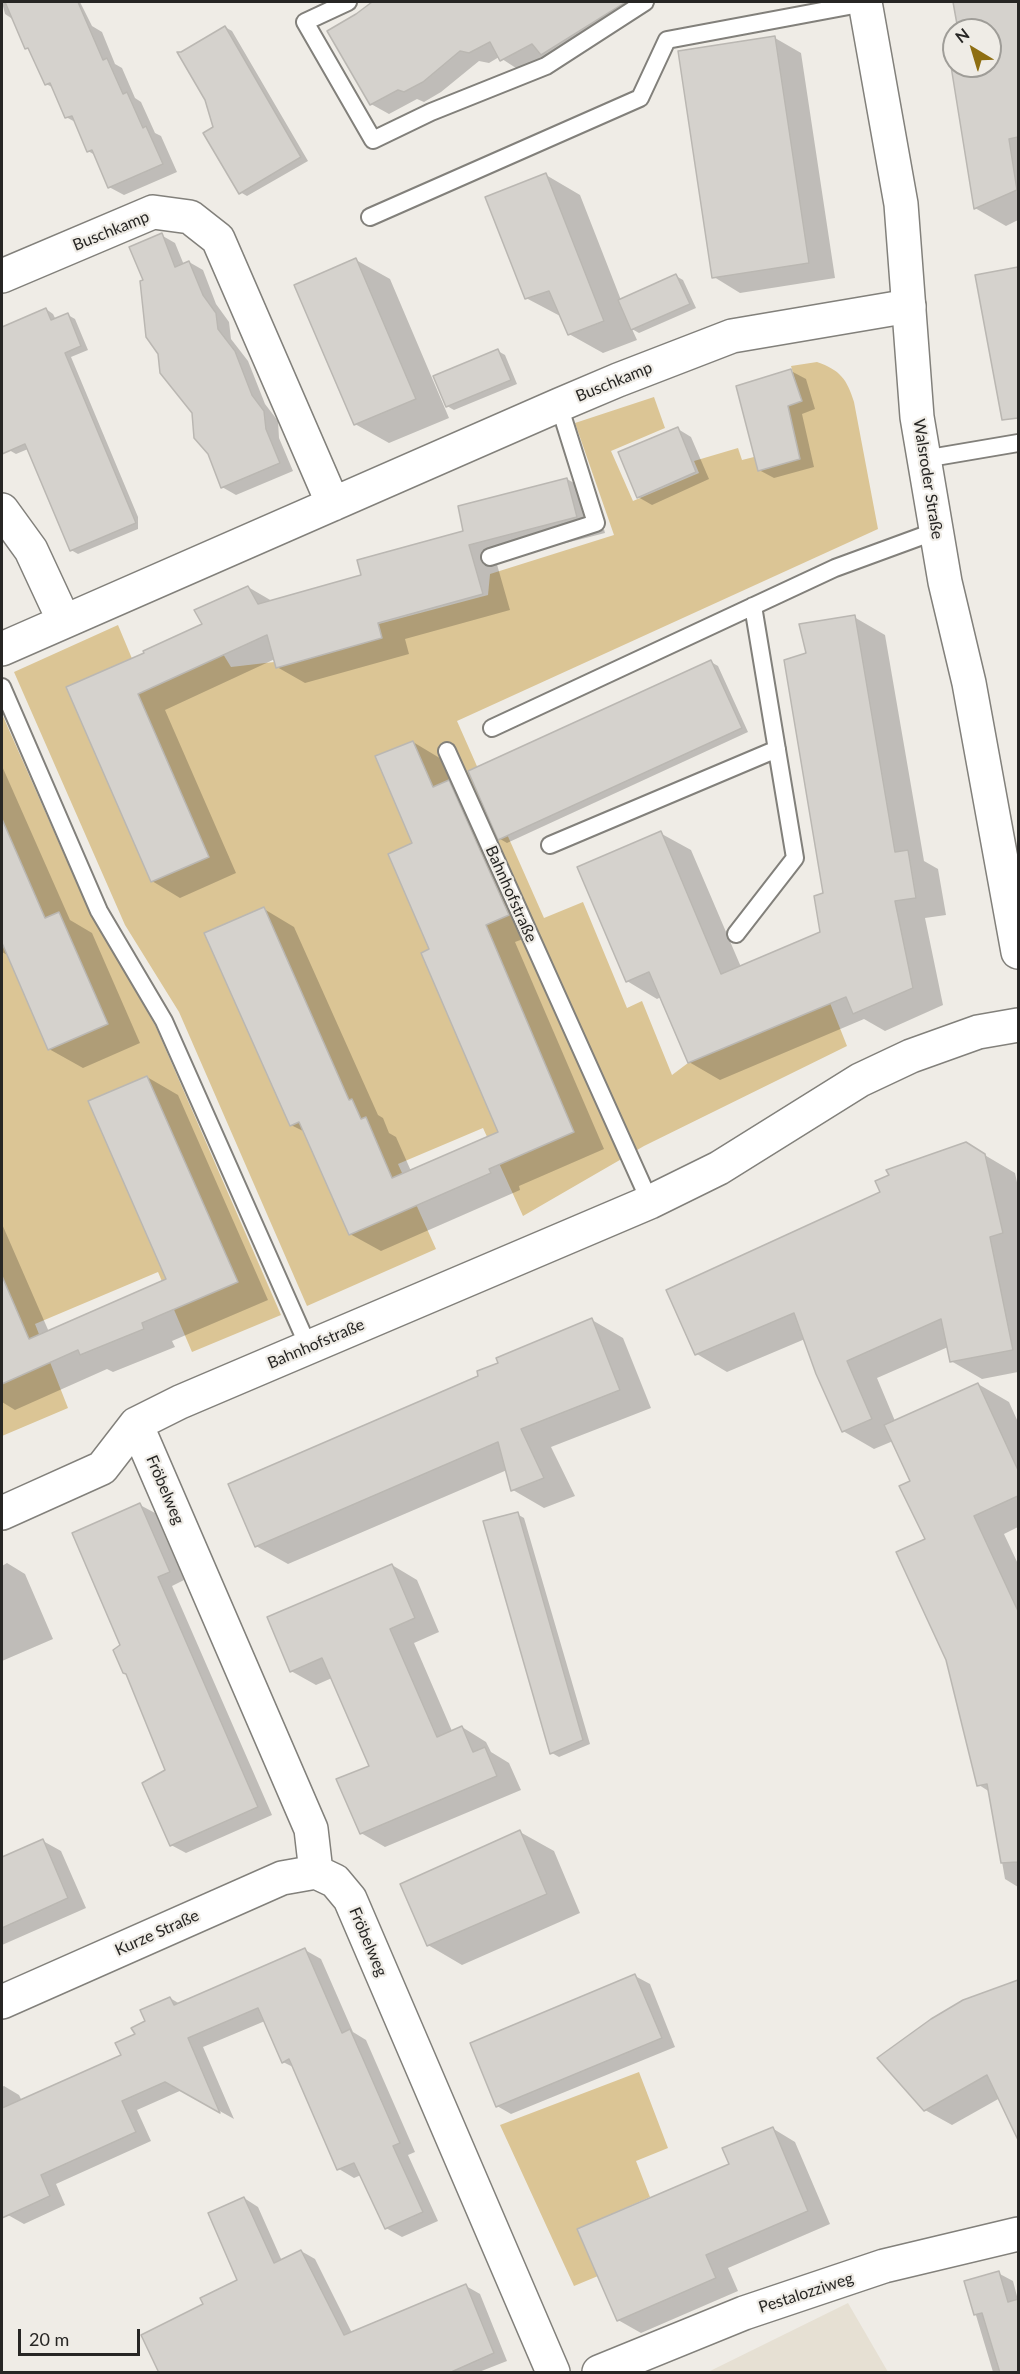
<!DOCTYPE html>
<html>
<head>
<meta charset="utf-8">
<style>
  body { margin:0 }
  #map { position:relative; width:1020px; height:2374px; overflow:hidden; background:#efece6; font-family:Lato,sans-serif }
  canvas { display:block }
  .frame { position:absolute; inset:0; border:3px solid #272624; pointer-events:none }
  .north { position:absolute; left:942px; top:18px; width:60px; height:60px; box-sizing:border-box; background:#efece6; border:2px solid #9f9d98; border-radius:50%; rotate:322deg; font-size:16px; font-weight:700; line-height:24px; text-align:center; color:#272624 }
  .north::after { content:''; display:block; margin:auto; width:21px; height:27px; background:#8e6e12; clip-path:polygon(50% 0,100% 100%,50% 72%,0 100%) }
  .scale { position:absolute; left:18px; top:2329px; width:122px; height:27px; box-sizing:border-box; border:3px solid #272624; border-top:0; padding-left:8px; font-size:18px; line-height:21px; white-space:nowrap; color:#272624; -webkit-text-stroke:4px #efece6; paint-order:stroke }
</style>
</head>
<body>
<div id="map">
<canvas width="1020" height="2374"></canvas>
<div class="frame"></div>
<div class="north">N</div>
<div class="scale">20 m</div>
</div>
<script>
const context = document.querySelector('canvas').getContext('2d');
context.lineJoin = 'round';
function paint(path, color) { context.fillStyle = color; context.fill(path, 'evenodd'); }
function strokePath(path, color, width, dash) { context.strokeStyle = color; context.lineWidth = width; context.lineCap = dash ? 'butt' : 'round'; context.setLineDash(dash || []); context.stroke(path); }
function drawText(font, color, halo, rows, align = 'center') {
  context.font = font + ' Lato,sans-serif'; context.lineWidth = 4.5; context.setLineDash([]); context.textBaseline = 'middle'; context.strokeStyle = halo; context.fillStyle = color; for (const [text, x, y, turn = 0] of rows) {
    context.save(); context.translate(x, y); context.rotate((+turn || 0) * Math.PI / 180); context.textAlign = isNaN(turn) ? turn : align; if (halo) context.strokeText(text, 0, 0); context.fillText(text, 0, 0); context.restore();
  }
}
paint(new Path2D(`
  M 848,2303 L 888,2372 L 708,2372 Z`), '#e6e0d3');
paint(new Path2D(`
  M 817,362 C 840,370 847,379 854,402 L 878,529 L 457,721 L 544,918 L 583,902 L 627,1008 L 642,1001 L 672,1075 L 688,1063 L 830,1003 L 847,1046 L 644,1146 L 523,1216 L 483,1128 L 398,1164 L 436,1249 L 307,1306 L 179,1012 L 125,925 L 14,672 L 118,625 L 143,685 L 220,649 L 231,667 L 274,662 L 378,635 L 375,625 L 488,595 L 490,574 L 614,535 L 575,423 L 654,397 L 665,428 L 611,451 L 633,501 L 699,473 L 694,461 L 738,448 L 742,460 L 754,457 L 759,471 L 799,459 L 788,406 L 801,401 L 791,366 Z
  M 2,714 L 86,904 L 156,1027 L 281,1315 L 192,1352 L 158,1272 L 35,1324 L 68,1408 L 2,1436 Z
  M 639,2072 L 668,2148 L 636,2161 L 650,2197 L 578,2229 L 598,2276 L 574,2286 L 500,2125 Z`), '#dbc595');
paint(new Path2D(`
  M 2,2 L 80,2 L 92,26 L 102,32 L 115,64 L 122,68 L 135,98 L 141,102 L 155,133 L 161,136 L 177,172 L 124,195 L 109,187 L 95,155 L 88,151 L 77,123 L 66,117 L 54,88 L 46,84 L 32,51 L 26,48 L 14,20 L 5,14 Z
  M 378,2 L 412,2 L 417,4 L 431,27 L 424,2 L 636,2 L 560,65 L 546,56 L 519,70 L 499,57 L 489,63 L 479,61 L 441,92 L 424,102 L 417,99 L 389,114 L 371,104 L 357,16 L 366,7 Z
  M 954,2 L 1018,2 L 1018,220 L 1006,226 L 975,208 L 952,62 L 954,61 L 954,66 L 990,66 L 990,30 L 959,30 Z
  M 225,27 L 232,31 L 308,161 L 247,196 L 240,192 L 221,124 Z
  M 775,38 L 801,53 L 835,278 L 740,293 L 714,277 Z
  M 546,175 L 580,195 L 621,300 L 676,276 L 683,280 L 696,308 L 639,333 L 632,329 L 637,340 L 603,353 L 569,334 L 562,317 L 526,298 Z
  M 161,235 L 175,243 L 184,265 L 189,262 L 203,270 L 216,304 L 229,322 L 231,339 L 248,361 L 265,404 L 278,421 L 279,438 L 293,471 L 236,495 L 222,487 L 144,281 Z
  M 356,260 L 390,279 L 449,418 L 389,443 L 355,424 Z
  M 1018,268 L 1018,413 L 1000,403 L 977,276 Z
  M 46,309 L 53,314 L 56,320 L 68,315 L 75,319 L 88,350 L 71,357 L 138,517 L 138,529 L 78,554 L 71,550 L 28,449 L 16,454 L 9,450 L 2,432 L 2,328 Z
  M 498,351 L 505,355 L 517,384 L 454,410 L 447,406 Z
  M 791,371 L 806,379 L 815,409 L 802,414 L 814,467 L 774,478 L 759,470 Z
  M 678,429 L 691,437 L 709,479 L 652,505 L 638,497 Z
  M 567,479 L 595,495 L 605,533 L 496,561 L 510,610 L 405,639 L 409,654 L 305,683 L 277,667 L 275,659 L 165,710 L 236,873 L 180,898 L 152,881 L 68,688 L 146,654 L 204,625 L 248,587 L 272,601 L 363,576 L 465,532 Z
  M 854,617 L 885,635 L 924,861 L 938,869 L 946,915 L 925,918 L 943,1005 L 885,1031 L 864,1019 L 720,1080 L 689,1062 L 661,997 L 657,999 L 627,981 L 660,833 L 691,850 L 741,967 L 822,933 L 825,894 L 808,654 Z
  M 711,662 L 718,666 L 748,732 L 507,843 L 495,836 L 539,933 L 515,942 L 604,1149 L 519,1186 L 520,1190 L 381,1251 L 350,1234 L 305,1132 L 291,1125 L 264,909 L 294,927 L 378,1115 L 383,1118 L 389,1133 L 396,1137 L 411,1171 L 500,1133 L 430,950 L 414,844 L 413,742 L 443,760 L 454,785 L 483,802 Z
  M 2,766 L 70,920 L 92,933 L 140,1043 L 83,1068 L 49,1049 L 9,956 L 2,952 Z
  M 147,1077 L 178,1095 L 268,1300 L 172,1341 L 175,1347 L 113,1372 L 107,1369 L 15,1410 L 2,1402 L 2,1224 L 49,1332 L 168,1279 Z
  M 966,1144 L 1015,1173 L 1018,1187 L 1018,1372 L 982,1379 L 951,1361 L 948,1347 L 877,1378 L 895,1421 L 978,1384 L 1009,1402 L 1018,1422 L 1018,1527 L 1004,1534 L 1018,1564 L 1018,1887 L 1005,1879 L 990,1792 L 979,1785 L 927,1539 L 912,1481 L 893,1441 L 874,1449 L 843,1431 L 805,1339 L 727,1372 L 697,1354 L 882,1193 Z
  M 592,1320 L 623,1338 L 651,1408 L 551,1447 L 575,1496 L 544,1508 L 513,1490 L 507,1470 L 288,1564 L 256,1546 L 500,1364 Z
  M 140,1505 L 155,1513 L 184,1580 L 172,1586 L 272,1815 L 186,1853 L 171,1845 L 167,1771 L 122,1645 Z
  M 517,1514 L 524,1518 L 590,1744 L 559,1757 L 552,1753 Z
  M 7,1563 L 25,1574 L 53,1639 L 2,1661 L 2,1566 Z
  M 392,1565 L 417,1580 L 439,1632 L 414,1643 L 452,1731 L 462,1727 L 486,1742 L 491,1752 L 509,1763 L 521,1790 L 385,1847 L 361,1833 L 371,1767 L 332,1678 L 316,1685 L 291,1671 Z
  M 520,1832 L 554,1851 L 580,1913 L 462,1965 L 428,1945 Z
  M 43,1841 L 61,1851 L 86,1908 L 2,1945 L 2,1858 Z
  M 305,1950 L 321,1959 L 353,2032 L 366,2040 L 415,2152 L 408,2155 L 438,2221 L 402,2237 L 386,2228 L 361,2175 L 354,2178 L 339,2169 L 295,2068 L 283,2062 L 265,2021 L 203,2047 L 234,2119 L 182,2090 L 137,2110 L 151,2141 L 56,2184 L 65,2205 L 24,2224 L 8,2215 L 3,2205 L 2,2206 L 2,2087 L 4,2086 L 19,2095 L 22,2101 L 123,2056 L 147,2022 L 170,1998 L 180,2004 Z
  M 635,1976 L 650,1984 L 675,2047 L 511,2114 L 497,2106 Z
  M 1018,1982 L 1018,2136 L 1000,2098 L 952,2125 L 925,2110 L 991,1990 Z
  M 772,2128 L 795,2142 L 830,2224 L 728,2268 L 738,2291 L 641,2333 L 618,2320 L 731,2165 Z
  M 244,2198 L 258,2207 L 282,2261 L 301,2251 L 315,2259 L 352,2333 L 466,2286 L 480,2294 L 507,2361 L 479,2372 L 161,2372 L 205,2304 L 239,2280 Z
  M 998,2273 L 1013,2281 L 1018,2300 L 1018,2372 L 993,2372 L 966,2282 Z`), '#0003');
const building = new Path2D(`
  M 5,2 L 78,2 L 103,60 L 107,58 L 123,94 L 127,92 L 143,128 L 146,126 L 163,164 L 108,188 L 92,150 L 87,152 L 72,116 L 65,118 L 50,83 L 45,85 L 28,48 L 25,49 Z
  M 372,2 L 626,2 L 541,55 L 532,44 L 500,61 L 490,42 L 469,53 L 460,51 L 423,82 L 404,92 L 398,90 L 370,105 L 327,31 L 356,14 Z
  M 953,2 L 1018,2 L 1018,137 L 1009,139 L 1017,190 L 974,209 L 950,60 L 954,60 L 954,66 L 990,66 L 990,30 L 958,30 Z
  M 225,26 L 301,157 L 239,194 L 203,133 L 213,127 L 205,100 L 177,52 L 181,52 Z
  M 775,36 L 809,263 L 712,278 L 678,51 Z
  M 546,173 L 604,321 L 568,335 L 549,291 L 525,299 L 485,197 Z
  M 162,233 L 175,267 L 189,261 L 203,295 L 216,313 L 218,329 L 235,351 L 252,395 L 264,411 L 266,429 L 280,463 L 221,488 L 208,454 L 194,438 L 192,413 L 160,373 L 158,354 L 146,337 L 140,281 L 143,280 L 129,247 Z
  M 356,258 L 416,399 L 354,425 L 294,285 Z
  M 1018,267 L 1018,418 L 1002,420 L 975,275 Z
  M 676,274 L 690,304 L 631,330 L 618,300 Z
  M 46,308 L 51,320 L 68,313 L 81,346 L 65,353 L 136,523 L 70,551 L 25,444 L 2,454 L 2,327 Z
  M 498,349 L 511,380 L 446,407 L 433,376 Z
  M 791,369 L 802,401 L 788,406 L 800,459 L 758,471 L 736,386 Z
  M 678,427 L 696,472 L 637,498 L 618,452 Z
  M 567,478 L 577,517 L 469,545 L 483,594 L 378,623 L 382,638 L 276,668 L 267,635 L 138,694 L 209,857 L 151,882 L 66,687 L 144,653 L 143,651 L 202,624 L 194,610 L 248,586 L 258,604 L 361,575 L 357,560 L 463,531 L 458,506 Z
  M 855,615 L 895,852 L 908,850 L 916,898 L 895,901 L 913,988 L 853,1014 L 846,997 L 688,1063 L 649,972 L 626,982 L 577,867 L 661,831 L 721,974 L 820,932 L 814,896 L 823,893 L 784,660 L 806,653 L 799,624 Z
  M 711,660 L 742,728 L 498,840 L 468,771 Z
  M 413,741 L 433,787 L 449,780 L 509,915 L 486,925 L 574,1132 L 489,1169 L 491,1173 L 349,1235 L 299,1122 L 290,1126 L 204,933 L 264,907 L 349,1100 L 352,1099 L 361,1119 L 366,1117 L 392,1178 L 498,1132 L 421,953 L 429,949 L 388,854 L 412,843 L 375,756 Z
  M 2,819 L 45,918 L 59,912 L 108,1024 L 48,1050 L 2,943 Z
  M 147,1076 L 238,1282 L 142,1323 L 144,1329 L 80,1355 L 78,1350 L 2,1384 L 2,1276 L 29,1339 L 166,1279 L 88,1101 Z
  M 966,1142 L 985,1154 L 1003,1233 L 990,1237 L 1013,1350 L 950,1362 L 941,1319 L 847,1361 L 872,1419 L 842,1432 L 816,1374 L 794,1313 L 695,1355 L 666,1290 L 880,1192 L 875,1181 L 889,1175 L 886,1170 Z
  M 592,1318 L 620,1390 L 521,1429 L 544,1478 L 511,1491 L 498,1442 L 255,1547 L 228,1484 L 478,1376 L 477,1371 L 498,1363 L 496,1358 Z
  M 978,1383 L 1018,1470 L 1018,1496 L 974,1516 L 1018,1611 L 1018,1862 L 1001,1863 L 987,1784 L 977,1786 L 946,1660 L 896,1552 L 925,1539 L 899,1486 L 910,1481 L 884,1425 Z
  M 140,1503 L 170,1572 L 158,1577 L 258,1807 L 170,1846 L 142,1783 L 165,1770 L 126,1674 L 123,1673 L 113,1650 L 120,1645 L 72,1533 Z
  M 518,1512 L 583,1740 L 550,1754 L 483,1521 Z
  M 392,1564 L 415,1618 L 390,1629 L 437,1737 L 462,1726 L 473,1752 L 485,1747 L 497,1776 L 360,1834 L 336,1779 L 369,1766 L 322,1658 L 290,1672 L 267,1617 Z
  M 520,1830 L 547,1894 L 427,1946 L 400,1884 Z
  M 43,1839 L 68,1898 L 2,1928 L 2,1857 Z
  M 305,1948 L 342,2033 L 350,2029 L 400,2143 L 393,2146 L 423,2212 L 385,2229 L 354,2163 L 337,2170 L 289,2059 L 282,2063 L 258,2008 L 188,2038 L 220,2113 L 165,2082 L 122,2101 L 136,2132 L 41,2175 L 50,2196 L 2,2218 L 2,2108 L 121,2055 L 115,2043 L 135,2034 L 131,2028 L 145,2021 L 140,2010 L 170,1997 L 174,2005 Z
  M 635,1974 L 662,2038 L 496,2107 L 470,2043 Z
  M 1018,1980 L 1018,2140 L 987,2075 L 924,2111 L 877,2058 L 931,2019 L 963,2000 Z
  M 773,2127 L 808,2211 L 706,2255 L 716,2278 L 617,2321 L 577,2229 L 729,2164 L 722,2148 Z
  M 244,2197 L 274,2263 L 301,2250 L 344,2335 L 466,2284 L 494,2353 L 449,2373 L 159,2373 L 141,2335 L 203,2304 L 200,2298 L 237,2280 L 208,2213 Z
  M 999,2271 L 1008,2302 L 1018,2299 L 1018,2373 L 1000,2373 L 982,2313 L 974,2315 L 964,2281 Z`);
paint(building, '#d5d2cd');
strokePath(building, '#bab7b2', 1.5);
const lane = new Path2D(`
  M 348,2 L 305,22 L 373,140 L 431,112 L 546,66 L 645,2
  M 370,217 L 640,98 L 667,40 L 865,3
  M 924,459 L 1018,443
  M 490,557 L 596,523 L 559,405
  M 2,687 L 99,911 L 164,1021 L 309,1348
  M 492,728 L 835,568 L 936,531
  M 447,751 L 650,1202
  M 550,845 L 777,749
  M 736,934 L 795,858 L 753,606`);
const street = new Path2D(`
  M 2,276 L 153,212 L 190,217 L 218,239 L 333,504
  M 2,510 L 31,550 L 64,621
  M 2,649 L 559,405 L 618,380 L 732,336 L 909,306
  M 136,1424 L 311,1829 L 316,1872
  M 2,1513 L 102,1468 L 136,1424 L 180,1402 L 650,1202 L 719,1168 L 860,1080 L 911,1056 L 978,1032 L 1018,1025
  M 316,1872 L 335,1881 L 350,1899 L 553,2372
  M 2,2002 L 282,1878 L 316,1872
  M 599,2372 L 744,2313 L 884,2266 L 1018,2234`);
const secondary = new Path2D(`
  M 865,2 L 901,204 L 917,417 L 945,582 L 969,683 L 1018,952`);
strokePath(lane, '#82807b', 20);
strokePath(street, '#82807b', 36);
strokePath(secondary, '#82807b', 36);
strokePath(lane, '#fff', 16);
strokePath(street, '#fff', 33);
strokePath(secondary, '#fff', 33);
drawText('16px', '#272624', '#efece6', [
  ["Buschkamp",111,231,-22],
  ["Buschkamp",614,382,-22],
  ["Walsroder Straße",928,479,81],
  ["Bahnhofstraße",511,894,66],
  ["Bahnhofstraße",316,1344,-23],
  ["Fröbelweg",165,1490,67],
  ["Kurze Straße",157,1933,-24],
  ["Fröbelweg",368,1942,67],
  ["Pestalozziweg",806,2293,-18]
]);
</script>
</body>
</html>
